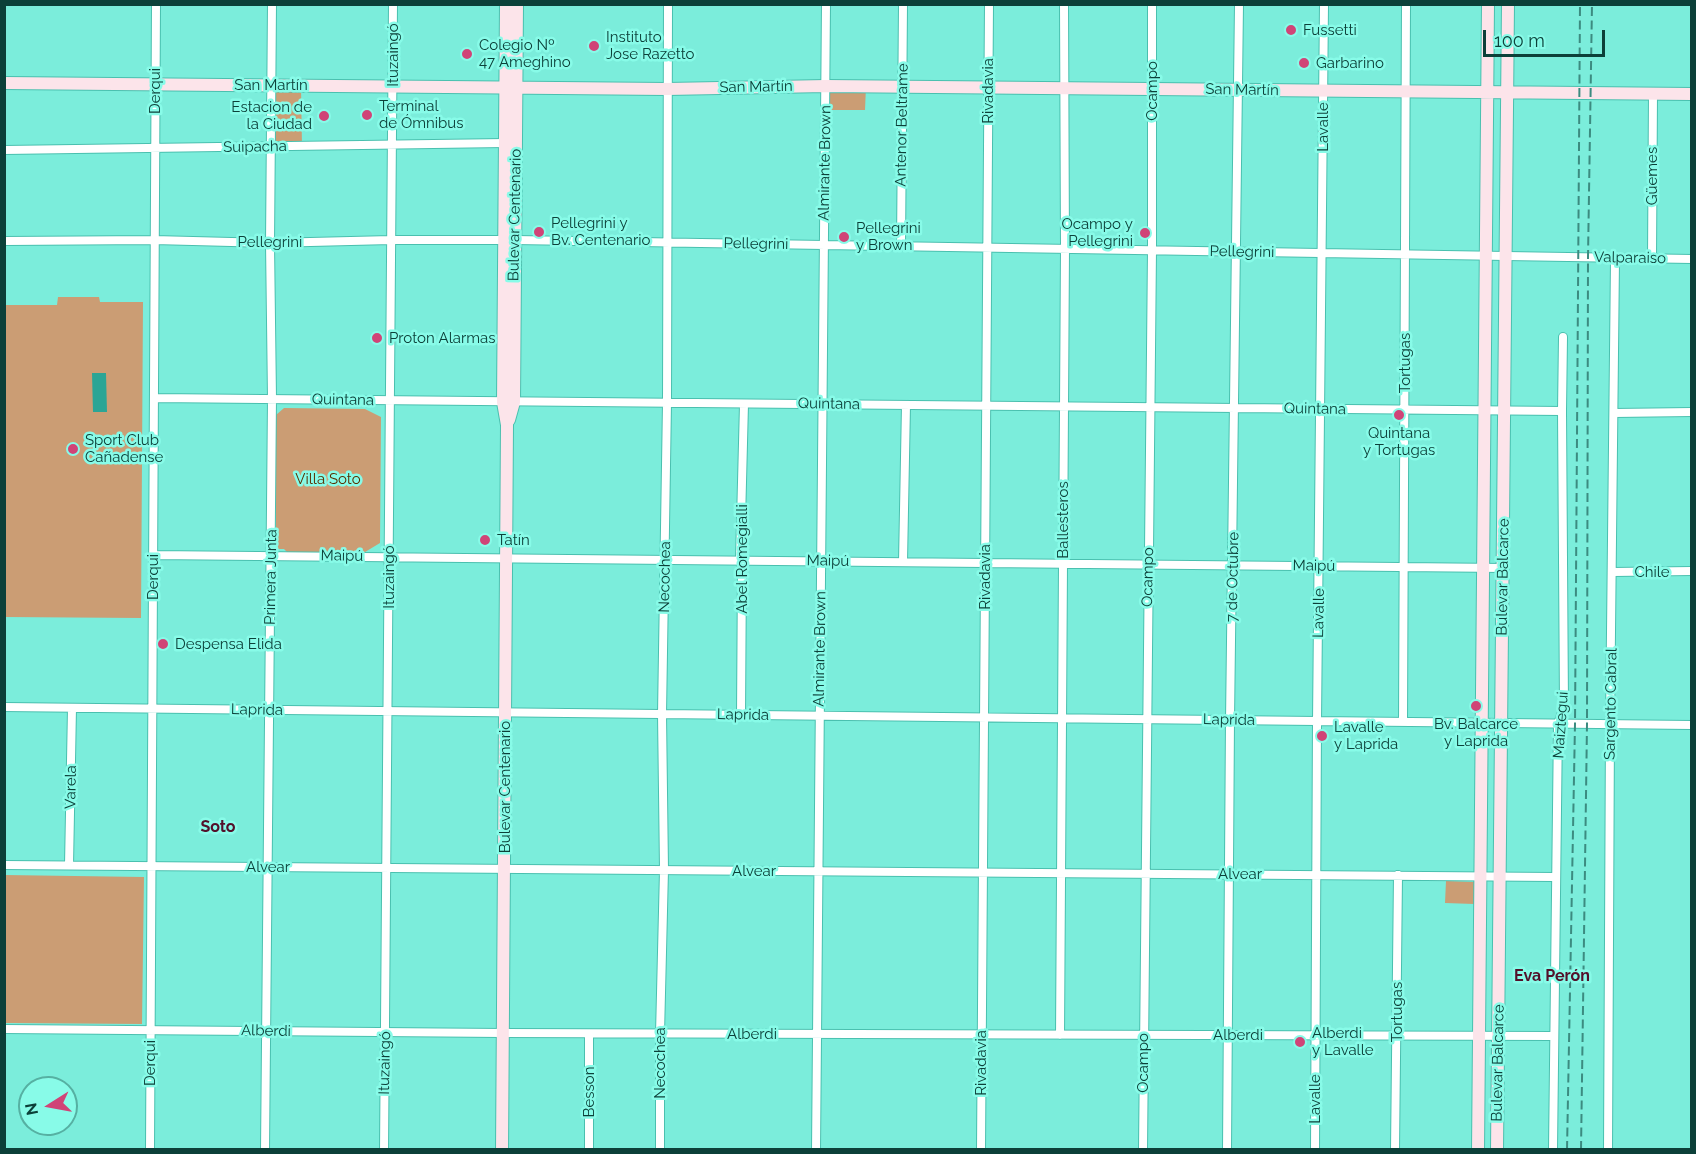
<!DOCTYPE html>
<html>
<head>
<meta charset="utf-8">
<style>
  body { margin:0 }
  #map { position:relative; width:1696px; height:1154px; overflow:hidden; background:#7beddb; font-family:Raleway,sans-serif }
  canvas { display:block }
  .frame { position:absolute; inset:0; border:6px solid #0c4039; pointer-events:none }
  .north { position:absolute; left:18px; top:1076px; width:60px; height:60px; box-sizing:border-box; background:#88fbe8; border:2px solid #56b0a2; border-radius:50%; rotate:259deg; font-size:16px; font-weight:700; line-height:24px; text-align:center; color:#0c4039 }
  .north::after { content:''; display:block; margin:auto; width:21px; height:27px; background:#d04477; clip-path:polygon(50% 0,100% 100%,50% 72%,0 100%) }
  .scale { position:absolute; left:1483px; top:30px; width:122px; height:27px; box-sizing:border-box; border:3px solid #0c4039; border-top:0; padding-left:8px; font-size:18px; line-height:21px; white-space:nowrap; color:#0c4039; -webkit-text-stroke:4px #88fbe8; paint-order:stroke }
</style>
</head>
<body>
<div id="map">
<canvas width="1696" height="1154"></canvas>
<div class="frame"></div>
<div class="north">N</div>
<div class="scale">100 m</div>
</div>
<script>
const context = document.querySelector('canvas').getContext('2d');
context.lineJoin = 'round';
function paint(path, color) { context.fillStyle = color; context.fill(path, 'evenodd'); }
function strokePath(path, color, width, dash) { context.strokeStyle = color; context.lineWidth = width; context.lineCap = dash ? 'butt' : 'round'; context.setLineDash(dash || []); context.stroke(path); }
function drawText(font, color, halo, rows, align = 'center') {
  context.font = font + ' Raleway,sans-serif'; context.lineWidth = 5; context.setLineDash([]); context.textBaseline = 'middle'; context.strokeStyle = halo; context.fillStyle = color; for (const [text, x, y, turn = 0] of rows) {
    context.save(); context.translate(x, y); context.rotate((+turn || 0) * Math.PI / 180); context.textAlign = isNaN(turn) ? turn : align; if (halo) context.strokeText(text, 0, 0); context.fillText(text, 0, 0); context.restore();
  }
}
paint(new Path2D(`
  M 271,85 L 301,86 L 302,147 L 271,147 Z
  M 826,86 L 866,86 L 865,110 L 825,110 Z
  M 58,297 L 99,297 L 100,302 L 143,302 L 141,618 L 5,617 L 4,305 L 57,305 Z
  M 284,408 L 365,409 L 381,417 L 380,543 L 365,552 L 287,552 L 284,549 L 278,549 L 278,544 L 276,542 L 276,415 Z
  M 5,875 L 144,877 L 142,1024 L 5,1023 Z
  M 1446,881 L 1474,882 L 1474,904 L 1445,903 Z`), '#cb9d74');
paint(new Path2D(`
  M 92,373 L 106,373 L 107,412 L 93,412 Z`), '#2ba595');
const street = new Path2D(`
  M 4,150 L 505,143
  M 4,241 L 154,240 L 270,243 L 391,240 L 515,240 L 1692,259
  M 901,246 L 903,4
  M 1652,259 L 1653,93
  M 154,398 L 1562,411
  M 1614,413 L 1692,412
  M 153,555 L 1504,568
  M 903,562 L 906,405
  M 1613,572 L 1692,571
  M 4,707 L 1692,725
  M 741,715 L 742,567 L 740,560 L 744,404
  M 1403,722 L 1406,4
  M 4,865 L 1555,877
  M 69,865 L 72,708
  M 4,1029 L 503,1033 L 1554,1036
  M 1060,1035 L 1065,249 L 1064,4
  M 150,1150 L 156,4
  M 265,1150 L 272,399 L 270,243 L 272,4
  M 384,1150 L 393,4
  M 589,1150 L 589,1034
  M 660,1150 L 660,1034 L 664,870 L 662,714 L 667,403 L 668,4
  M 816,1150 L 826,4
  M 981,1150 L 989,4
  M 1143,1150 L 1152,250 L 1152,4
  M 1227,1150 L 1230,720 L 1239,4
  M 1315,1150 L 1317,721 L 1324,4
  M 1395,1150 L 1398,875
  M 1553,1150 L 1558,724 L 1564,707 L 1562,411 L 1563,337
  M 1608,1150 L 1610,725 L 1615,259`);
const secondary = new Path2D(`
  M 4,83 L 667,89 L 826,86 L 1692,94
  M 509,420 L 514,402 L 517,4
  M 502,1150 L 507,425 L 503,402 L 506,4
  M 1478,1150 L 1488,4
  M 1497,1150 L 1508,4`);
strokePath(street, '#4ac0af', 10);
strokePath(secondary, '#4ac0af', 14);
strokePath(street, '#fff', 8);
strokePath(secondary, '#fce4ea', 12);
strokePath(new Path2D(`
  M 1567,1150 L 1575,724 L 1580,4
  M 1581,1150 L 1587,724 L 1588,257 L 1592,4`), '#3c8b80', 2, [9, 4.5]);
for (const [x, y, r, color] of [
  [1291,30,6,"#d04477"],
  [594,46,6,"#d04477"],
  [467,54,6,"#d04477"],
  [1304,63,6,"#d04477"],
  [367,115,6,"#d04477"],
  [324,116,6,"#d04477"],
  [539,232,6,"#d04477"],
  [1145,233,6,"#d04477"],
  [844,237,6,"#d04477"],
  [377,338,6,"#d04477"],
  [1399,415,6,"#d04477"],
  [73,449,6,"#d04477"],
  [485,540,6,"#d04477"],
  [163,644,6,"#d04477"],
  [1476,706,6,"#d04477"],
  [1322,736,6,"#d04477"],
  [1300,1042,6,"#d04477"]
]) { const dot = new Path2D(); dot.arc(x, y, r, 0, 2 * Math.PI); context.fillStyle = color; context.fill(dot); strokePath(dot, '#88fbe8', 2); }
drawText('15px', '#0c4039', '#88fbe8', [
  ["Fussetti",1303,30],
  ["Instituto",606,37],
  ["Jose Razetto",606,54],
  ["Colegio Nº",479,45],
  ["47 Ameghino",479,62],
  ["Garbarino",1316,63],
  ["Terminal",379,106],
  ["de Ómnibus",379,123],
  ["Estacion de",312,107,"right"],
  ["la Ciudad",312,124,"right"],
  ["Pellegrini y",551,223],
  ["Bv. Centenario",551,240],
  ["Ocampo y",1133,224,"right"],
  ["Pellegrini",1133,241,"right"],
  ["Pellegrini",856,228],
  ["y Brown",856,245],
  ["Proton Alarmas",389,338],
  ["Quintana",1399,433,"center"],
  ["y Tortugas",1399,450,"center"],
  ["Sport Club",85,440],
  ["Cañadense",85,457],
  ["Tatín",497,540],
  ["Despensa Elida",175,644],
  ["Bv. Balcarce",1476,724,"center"],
  ["y Laprida",1476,741,"center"],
  ["Lavalle",1334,727],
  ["y Laprida",1334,744],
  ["Alberdi",1312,1033],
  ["y Lavalle",1312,1050]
], 'left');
drawText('15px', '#0c4039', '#88fbe8', [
  ["Ituzaingó",393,55,-90],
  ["San Martín",271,85],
  ["San Martín",756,87,-1],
  ["San Martín",1242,90,1],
  ["Derqui",155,91,-90],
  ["Rivadavia",988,91,-90],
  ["Ocampo",1152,91,-90],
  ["Antenor Beltrame",902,125,-89],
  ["Lavalle",1323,127,-90],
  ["Suipacha",255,147,-1],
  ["Almirante Brown",825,163,-89],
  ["Güemes",1652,176,-90],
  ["Bulevar Centenario",515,215,-89],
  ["Pellegrini",270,242],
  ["Pellegrini",756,244,1],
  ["Pellegrini",1242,252,1],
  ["Valparaiso",1630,258,1],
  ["Tortugas",1405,363,-90],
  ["Quintana",343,400,1],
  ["Quintana",829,404,1],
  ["Quintana",1315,409,1],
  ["Ballesteros",1063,520,-90],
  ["Maipú",342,556,1],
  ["Abel Romegialli",742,559,-90],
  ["Maipú",828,561,1],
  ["Maipú",1314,566,1],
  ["Chile",1652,572],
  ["Derqui",153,577,-90],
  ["Primera Junta",271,577,-89],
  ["Ituzaingó",389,577,-90],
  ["Necochea",665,577,-89],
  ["Rivadavia",985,577,-90],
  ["Ocampo",1148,577,-89],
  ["7 de Octubre",1233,577,-89],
  ["Bulevar Balcarce",1503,577,-89],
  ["Lavalle",1319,613,-89],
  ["Almirante Brown",820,649,-89],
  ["Sargento Cabral",1611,704,-89],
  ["Laprida",257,710,1],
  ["Laprida",743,715,1],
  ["Laprida",1229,720,1],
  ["Maiztegui",1561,725,-86],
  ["Varela",71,787,-89],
  ["Bulevar Centenario",505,787,-90],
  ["Alvear",268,867],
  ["Alvear",754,871],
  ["Alvear",1240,874],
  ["Tortugas",1397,1012,-90],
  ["Alberdi",266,1031,1],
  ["Alberdi",752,1034],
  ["Alberdi",1238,1035],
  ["Derqui",150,1063,-90],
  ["Ituzaingó",385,1063,-89],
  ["Necochea",660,1063,-90],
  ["Rivadavia",981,1063,-90],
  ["Ocampo",1143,1063,-90],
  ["Bulevar Balcarce",1498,1063,-89],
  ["Besson",589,1092,-90],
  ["Lavalle",1315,1099,-90]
]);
drawText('15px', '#582f00', '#88fbe8', [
  ["Villa Soto",328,479]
]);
drawText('bold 16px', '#53102a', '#88fbe8', [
  ["Soto",218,827],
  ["Eva Perón",1552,976]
]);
</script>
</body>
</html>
